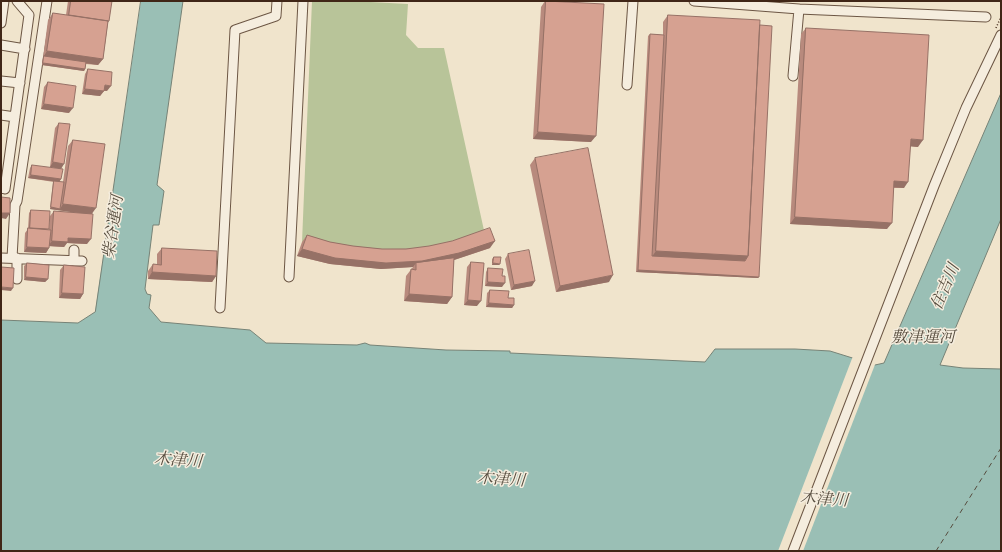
<!DOCTYPE html>
<html>
<head>
<meta charset="utf-8">
<style>
  body { margin:0 }
  #map { position:relative; width:1002px; height:552px; overflow:hidden; background:#f0e4cc; font-family:"IM FELL Great Primer",serif }
  canvas { display:block }
  .frame { position:absolute; inset:0; border:2px solid #402617; pointer-events:none }
</style>
</head>
<body>
<div id="map">
<canvas width="1002" height="552"></canvas>
<div class="frame"></div>
</div>
<script>
const context = document.querySelector('canvas').getContext('2d');
context.lineJoin = 'round';
function paint(path, color) { context.fillStyle = color; context.fill(path, 'evenodd'); }
function strokePath(path, color, width, dash) { context.strokeStyle = color; context.lineWidth = width; context.lineCap = dash ? 'butt' : 'round'; context.setLineDash(dash || []); context.stroke(path); }
function drawText(font, color, halo, rows, align = 'center') {
  context.font = font + ' "IM FELL Great Primer","Noto Serif JP",serif'; context.lineWidth = 3; context.setLineDash([]); context.textBaseline = 'middle'; context.strokeStyle = halo; context.fillStyle = color; for (const [text, x, y, turn = 0] of rows) {
    context.save(); context.translate(x, y); context.rotate((+turn || 0) * Math.PI / 180); context.textAlign = isNaN(turn) ? turn : align; if (halo) context.strokeText(text, 0, 0); context.fillText(text, 0, 0); context.restore();
  }
}
paint(new Path2D(`
  M 312,1 L 352,1 L 408,4 L 406,35 L 418,48 L 444,48 L 485,235 L 413,254 L 302,242 Z`), '#b8c499');
const water = new Path2D(`
  M 141,1 L 183,1 L 157,185 L 164,191 L 159,225 L 153,225 L 145,289 L 147,294 L 151,295 L 149,308 L 161,322 L 250,330 L 266,343 L 357,345 L 365,343 L 370,345 L 446,350 L 510,351 L 510,353 L 705,362 L 715,349 L 795,349 L 830,351 L 875,365 L 884,363 L 1001,93 L 1001,219 L 940,365 L 963,368 L 1001,369 L 1001,551 L 1,551 L 1,320 L 78,323 L 95,312 Z`);
paint(water, '#9abfb5');
strokePath(water, '#768276', 1);
paint(new Path2D(`
  M 853,356 L 876,362 L 803,551 L 778,551 Z`), '#f0e4cc');
strokePath(new Path2D(`
  M 936,551 L 1001,448`), '#564c3e', 1, [5, 4]);
const minor = new Path2D(`
  M 694,1 L 799,9 L 986,17
  M 1,23 L 4,1
  M 1,45 L 25,49
  M 793,76 L 799,9
  M 1,81 L 20,83
  M 627,85 L 633,1
  M 1,115 L 15,117
  M 1,188 L 5,189 L 29,15 L 17,1
  M 1,258 L 82,261
  M 12,258 L 15,205 L 17,201 L 47,1
  M 74,261 L 74,250
  M 289,277 L 303,1
  M 17,279 L 17,258
  M 220,308 L 235,30 L 276,16 L 277,1
  M 793,551 L 934,186 L 966,108 L 1001,35`);
strokePath(minor, '#6c5644', 11);
strokePath(new Path2D(`
  M 996,28 L 1001,17`), '#402617', 1.5, [1, 2]);
strokePath(minor, '#f5edde', 9);
paint(new Path2D(`
  M 68,1 L 112,1 L 108,23 L 103,59 L 98,65 L 86,64 L 85,69 L 84,71 L 42,65 L 48,20 L 53,13 L 66,15 Z
  M 545,1 L 591,142 L 533,139 L 541,7 Z
  M 668,15 L 758,278 L 636,272 L 648,36 L 650,34 L 663,35 L 663,22 Z
  M 806,28 L 918,147 L 910,146 L 904,188 L 894,188 L 887,229 L 790,224 L 801,34 Z
  M 88,69 L 107,91 L 104,91 L 100,96 L 82,94 L 85,74 Z
  M 48,82 L 69,113 L 41,109 L 44,87 Z
  M 59,123 L 61,169 L 50,167 L 55,128 Z
  M 73,140 L 92,214 L 87,244 L 67,243 L 64,247 L 49,246 L 49,248 L 46,253 L 24,252 L 25,233 L 28,229 L 29,213 L 31,210 L 48,230 L 49,230 L 50,216 L 54,211 L 81,213 L 50,209 L 53,183 L 54,182 L 28,178 L 30,168 L 32,165 L 61,179 L 59,182 L 63,182 L 68,146 Z
  M 535,158 L 609,282 L 556,292 L 530,165 Z
  M 307,235 L 330,242 L 353,246 L 382,249 L 490,248 L 454,260 L 452,297 L 447,304 L 404,301 L 406,276 L 413,267 L 381,269 L 330,264 L 297,256 L 302,242 Z
  M 162,248 L 216,276 L 212,282 L 148,279 L 148,271 L 153,264 L 157,265 L 157,254 Z
  M 508,254 L 532,286 L 511,290 L 505,259 Z
  M 494,257 L 499,265 L 492,265 L 492,259 Z
  M 471,262 L 477,306 L 464,305 L 467,267 Z
  M 27,263 L 48,279 L 45,282 L 24,280 L 24,266 Z
  M 64,265 L 83,294 L 80,299 L 59,298 L 60,270 Z
  M 488,268 L 502,287 L 485,286 L 486,272 Z
  M 490,290 L 508,298 L 514,305 L 512,308 L 486,307 L 487,293 Z`), '#b88a7d');
paint(new Path2D(`
  M 69,15 L 109,21 L 104,27 L 65,22 Z
  M 47,51 L 103,59 L 98,65 L 44,57 L 44,56 Z
  M 43,63 L 85,69 L 84,71 L 42,65 Z
  M 105,85 L 111,86 L 107,91 L 101,90 Z
  M 85,89 L 104,91 L 100,96 L 82,94 Z
  M 44,104 L 73,108 L 69,113 L 41,109 Z
  M 538,132 L 596,136 L 591,142 L 533,139 Z
  M 911,139 L 923,140 L 918,147 L 906,146 Z
  M 53,162 L 64,164 L 61,169 L 50,167 Z
  M 31,175 L 61,179 L 59,182 L 28,178 Z
  M 894,181 L 908,182 L 904,188 L 890,187 Z
  M 63,204 L 96,208 L 91,215 L 50,209 L 51,207 L 60,209 Z
  M 1,213 L 10,213 L 6,219 L 1,218 Z
  M 795,217 L 892,223 L 887,229 L 790,224 Z
  M 68,238 L 91,239 L 87,244 L 67,243 L 64,247 L 48,246 L 52,241 Z
  M 495,241 L 490,248 L 454,260 L 417,267 L 416,263 L 413,267 L 381,269 L 330,264 L 297,256 L 302,249 L 386,263 Z
  M 27,247 L 49,248 L 46,253 L 24,252 Z
  M 656,251 L 748,256 L 743,263 L 651,258 Z
  M 493,263 L 500,264 L 499,265 L 492,265 Z
  M 638,270 L 759,277 L 758,278 L 636,272 Z
  M 152,272 L 216,276 L 212,282 L 148,279 Z
  M 613,275 L 609,282 L 556,292 L 560,286 Z
  M 26,277 L 48,279 L 45,282 L 24,280 Z
  M 535,281 L 532,286 L 511,290 L 514,285 Z
  M 488,282 L 505,283 L 502,287 L 485,286 Z
  M 1,287 L 13,288 L 11,291 L 1,290 Z
  M 62,293 L 83,294 L 80,299 L 59,298 Z
  M 409,294 L 452,297 L 447,304 L 404,301 Z
  M 468,300 L 481,301 L 477,306 L 464,305 Z
  M 489,303 L 514,305 L 512,308 L 486,307 Z`), '#967166');
const building = new Path2D(`
  M 71,1 L 112,1 L 109,21 L 69,15 Z
  M 546,1 L 604,4 L 596,136 L 538,132 Z
  M 53,13 L 108,21 L 103,59 L 47,51 Z
  M 668,15 L 760,20 L 748,256 L 656,251 Z
  M 760,25 L 772,26 L 759,277 L 638,270 L 650,34 L 664,35 L 652,256 L 745,261 L 748,256 Z
  M 806,28 L 929,35 L 923,140 L 911,139 L 908,182 L 894,181 L 892,223 L 795,217 Z
  M 44,56 L 86,62 L 85,69 L 43,63 Z
  M 88,69 L 112,72 L 111,86 L 105,85 L 104,91 L 85,89 Z
  M 48,82 L 76,86 L 73,108 L 44,104 Z
  M 59,123 L 70,124 L 64,164 L 53,162 Z
  M 73,140 L 105,144 L 96,208 L 63,204 Z
  M 588,148 L 613,275 L 560,286 L 535,158 Z
  M 32,165 L 63,169 L 61,179 L 31,175 Z
  M 54,181 L 64,182 L 60,209 L 51,207 Z
  M 1,197 L 10,198 L 10,213 L 1,213 L 1,215 Z
  M 31,210 L 50,211 L 49,229 L 30,228 Z
  M 54,211 L 93,214 L 91,239 L 68,238 L 68,242 L 52,241 Z
  M 28,228 L 51,230 L 49,248 L 27,247 Z
  M 490,228 L 495,241 L 459,253 L 422,261 L 386,263 L 335,258 L 302,249 L 307,235 L 330,242 L 353,246 L 382,249 L 406,249 L 429,246 L 452,241 Z
  M 162,248 L 217,251 L 216,276 L 152,272 L 153,264 L 161,265 Z
  M 529,250 L 535,281 L 514,285 L 508,254 Z
  M 494,257 L 501,257 L 500,264 L 493,263 Z
  M 454,258 L 452,297 L 409,294 L 411,269 L 416,270 L 416,263 Z
  M 471,262 L 484,263 L 481,301 L 468,300 Z
  M 27,263 L 49,265 L 48,279 L 26,277 Z
  M 64,265 L 85,267 L 83,294 L 62,293 Z
  M 1,267 L 14,268 L 13,288 L 1,287 Z
  M 488,268 L 503,269 L 502,276 L 505,276 L 505,283 L 488,282 Z
  M 490,290 L 509,291 L 508,298 L 514,298 L 514,305 L 489,303 Z`);
paint(building, '#d6a191');
strokePath(building, '#967166', 1);
drawText('italic 16px', '#564c3e', '#f5edde', [
  ["柴谷運河",114,227,-82],
  ["住吉川",946,287,-67],
  ["敷津運河",923,338],
  ["木津川",178,461,4],
  ["木津川",501,480,4],
  ["木津川",824,500,4]
]);
</script>
</body>
</html>
